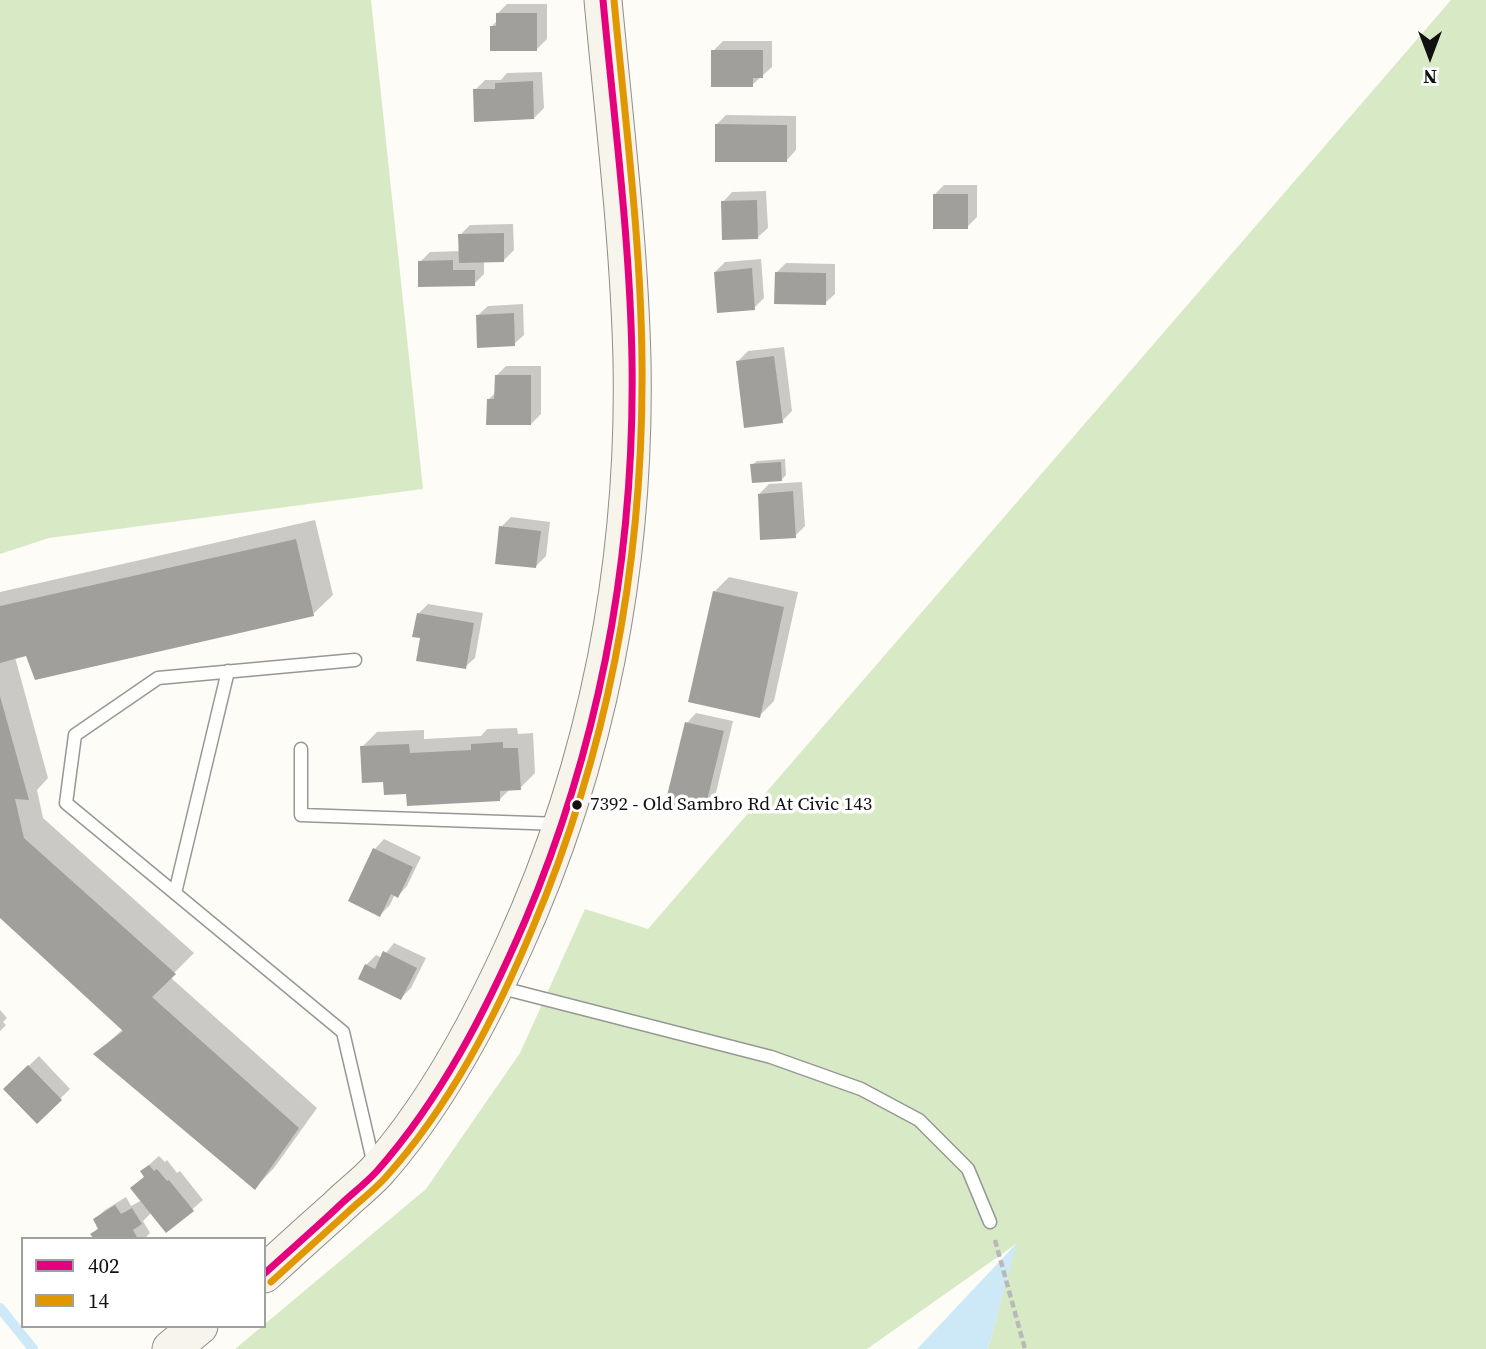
<!DOCTYPE html>
<html>
<head>
<meta charset="utf-8">
<style>
  body { margin:0 }
  #map { position:relative; width:1486px; height:1349px; overflow:hidden; background:#fdfcf7; font-family:"Source Serif 4",serif }
  canvas { display:block }
  .legend { position:absolute; left:21px; top:1237px; width:245px; height:91px; box-sizing:border-box; background:#fff; border:2px solid #a0a0a0; margin:0; padding:9px 12px; list-style:none; font-size:21px; color:#111 }
  .legend li { display:flex; align-items:center; gap:14px; height:35px }
  .legend b { width:35px; border:2px solid #a0a0a0 }
  .north { position:absolute; left:1395px; top:21px; width:70px; height:70px; -webkit-text-stroke:5px #fff; paint-order:stroke; rotate:180deg; font-size:19px; font-weight:700; line-height:28px; text-align:center; color:#111 }
  .north::after { content:''; display:block; margin:auto; width:24px; height:32px; background:#111; clip-path:polygon(50% 0,100% 100%,50% 72%,0 100%) }
</style>
</head>
<body>
<div id="map">
<canvas width="1486" height="1349"></canvas>
<ul class="legend">
<li><b style="height:9px;background:#e5007d"></b>402</li>
<li><b style="height:9px;background:#e09702"></b>14</li>
</ul>
<div class="north">N</div>
</div>
<script>
const context = document.querySelector('canvas').getContext('2d');
context.lineJoin = 'round';
function paint(path, color) { context.fillStyle = color; context.fill(path, 'evenodd'); }
function strokePath(path, color, width, dash) { context.strokeStyle = color; context.lineWidth = width; context.lineCap = dash ? 'butt' : 'round'; context.setLineDash(dash || []); context.stroke(path); }
function drawText(font, color, halo, rows, align = 'center') {
  context.font = font + ' "Source Serif 4",serif'; context.lineWidth = 7; context.setLineDash([]); context.textBaseline = 'middle'; context.strokeStyle = halo; context.fillStyle = color; for (const [text, x, y, turn = 0] of rows) {
    context.save(); context.translate(x, y); context.rotate((+turn || 0) * Math.PI / 180); context.textAlign = isNaN(turn) ? turn : align; if (halo) context.strokeText(text, 0, 0); context.fillText(text, 0, 0); context.restore();
  }
}
paint(new Path2D(`
  M 0,0 L 371,0 L 423,489 L 49,538 L 0,554 Z
  M 1451,0 L 1486,0 L 1486,1349 L 988,1349 L 1016,1244 L 867,1349 L 235,1349 L 426,1189 L 520,1053 L 585,909 L 648,929 Z`), '#d8eac5');
paint(new Path2D(`
  M 1017,1243 L 988,1349 L 917,1349 Z`), '#cde8f7');
paint(new Path2D(`
  M 507,4 L 547,4 L 547,39 L 537,49 L 491,27 L 497,21 L 497,14 Z
  M 723,41 L 772,41 L 772,67 L 752,85 L 713,51 Z
  M 542,72 L 544,108 L 534,118 L 475,90 L 485,80 L 501,80 L 507,73 Z
  M 726,115 L 796,116 L 796,150 L 787,160 L 716,125 Z
  M 944,185 L 977,185 L 977,217 L 967,227 L 934,195 Z
  M 766,191 L 768,228 L 758,237 L 723,202 L 732,192 Z
  M 513,224 L 514,250 L 504,260 L 484,261 L 484,274 L 474,284 L 420,262 L 430,252 L 461,251 L 460,235 L 470,225 Z
  M 761,259 L 764,298 L 754,308 L 715,272 L 725,262 Z
  M 786,263 L 835,264 L 835,294 L 825,303 L 777,272 Z
  M 523,304 L 524,335 L 514,344 L 478,315 L 488,306 Z
  M 784,347 L 792,411 L 782,421 L 738,361 L 748,351 Z
  M 506,366 L 541,366 L 541,414 L 531,424 L 488,400 L 496,392 L 496,376 Z
  M 785,459 L 786,475 L 782,479 L 752,465 L 757,461 Z
  M 802,482 L 805,526 L 795,536 L 759,494 L 769,484 Z
  M 511,517 L 550,522 L 546,556 L 536,566 L 501,527 Z
  M 315,520 L 333,595 L 313,614 L 15,657 L 48,778 L 37,790 L 43,818 L 194,953 L 170,977 L 317,1108 L 274,1168 L 255,1188 L 96,1054 L 123,1029 L 0,915 L 0,592 Z
  M 729,577 L 798,592 L 774,701 L 759,716 L 714,592 Z
  M 428,604 L 483,613 L 475,658 L 465,667 L 422,637 L 418,614 Z
  M 696,713 L 733,721 L 714,801 L 704,811 L 687,723 Z
  M 517,728 L 518,734 L 533,733 L 535,773 L 520,788 L 510,789 L 499,800 L 408,792 L 385,780 L 362,747 L 377,732 L 424,730 L 424,739 L 481,736 L 487,729 Z
  M 384,839 L 421,857 L 407,886 L 398,896 L 395,894 L 390,905 L 380,915 L 375,849 Z
  M 394,943 L 426,958 L 411,988 L 401,998 L 366,965 L 376,955 L 382,958 Z
  M 0,1010 L 7,1018 L 3,1022 L 6,1025 L 0,1031 Z
  M 39,1056 L 70,1089 L 37,1121 L 5,1089 Z
  M 159,1156 L 165,1162 L 167,1160 L 177,1173 L 180,1171 L 203,1200 L 167,1231 L 152,1212 L 143,1221 L 150,1233 L 144,1239 L 96,1239 L 93,1234 L 99,1227 L 95,1219 L 105,1210 L 126,1197 L 131,1206 L 142,1200 L 132,1188 L 146,1175 L 142,1171 Z`), '#0003');
strokePath(new Path2D(`
  M 0,1308 L 33,1349`), '#cde8f7', 10);
paint(new Path2D(`
  M 496,13 L 537,13 L 537,51 L 490,51 L 490,26 L 496,26 Z
  M 711,50 L 763,50 L 763,78 L 753,78 L 753,87 L 711,87 Z
  M 533,81 L 534,119 L 474,122 L 473,89 L 495,89 L 495,83 Z
  M 715,124 L 787,125 L 787,162 L 715,162 Z
  M 933,194 L 968,194 L 968,229 L 933,229 Z
  M 757,200 L 758,239 L 722,240 L 721,201 Z
  M 504,233 L 504,262 L 459,263 L 458,234 Z
  M 453,260 L 453,270 L 475,270 L 475,286 L 418,287 L 418,261 Z
  M 752,268 L 755,310 L 717,313 L 714,272 Z
  M 775,272 L 826,273 L 826,305 L 774,304 Z
  M 514,313 L 515,346 L 477,348 L 476,315 Z
  M 774,356 L 783,423 L 744,428 L 736,361 Z
  M 495,375 L 531,375 L 531,425 L 486,425 L 487,399 L 494,399 Z
  M 781,462 L 782,481 L 752,483 L 750,464 Z
  M 793,491 L 796,538 L 760,540 L 758,494 Z
  M 499,526 L 541,531 L 536,568 L 495,564 Z
  M 296,539 L 314,616 L 35,680 L 26,656 L 0,663 L 0,606 Z
  M 713,591 L 784,607 L 760,718 L 688,702 Z
  M 417,613 L 474,623 L 466,669 L 416,661 L 420,638 L 412,637 Z
  M 0,696 L 29,800 L 15,799 L 24,838 L 176,974 L 152,997 L 299,1128 L 255,1190 L 93,1054 L 123,1031 L 0,918 Z
  M 685,722 L 724,731 L 704,813 L 665,804 Z
  M 503,742 L 503,748 L 518,748 L 521,790 L 500,791 L 500,801 L 407,806 L 406,794 L 384,795 L 383,782 L 362,783 L 360,746 L 409,744 L 410,753 L 471,750 L 471,744 Z
  M 373,848 L 413,867 L 398,898 L 391,894 L 380,917 L 348,901 Z
  M 383,951 L 417,968 L 401,1000 L 358,979 L 365,964 L 375,969 Z
  M 28,1065 L 62,1100 L 37,1124 L 3,1089 Z
  M 149,1165 L 154,1171 L 157,1169 L 167,1181 L 169,1180 L 194,1211 L 166,1233 L 130,1188 L 144,1177 L 140,1171 Z
  M 115,1205 L 121,1214 L 132,1208 L 142,1224 L 133,1230 L 138,1239 L 94,1239 L 90,1234 L 98,1229 L 93,1219 Z`), '#a19f9c');
const lane = new Path2D(`
  M 355,660 L 158,678 L 75,735 L 66,803 L 343,1032 L 374,1165
  M 301,749 L 301,815 L 560,824
  M 175,893 L 228,671
  M 498,987 L 771,1057 L 861,1089 L 919,1120 L 968,1169 L 990,1222`);
const secondary = new Path2D(`
  M 264,1274 C 288,1252 312,1230 336,1209 C 349,1196 365,1184 377,1171 C 433,1108 479,1023 514,946 C 598,762 636,563 632,360 C 629,240 614,119 603,0
  M 171,1349 L 199,1326`);
strokePath(lane, '#979795', 15);
strokePath(secondary, '#8e8d8b', 39);
strokePath(new Path2D(`
  M 995,1240 L 1025,1349`), '#b9b9b8', 4.5, [7, 3.5]);
strokePath(lane, '#fffffe', 12);
strokePath(secondary, '#f6f4eb', 37);
strokePath(new Path2D(`
  M 264,1274 C 290,1250 316,1228 341,1204 C 353,1193 366,1183 377,1171 C 441,1099 487,1009 525,921 C 600,743 635,553 632,360 C 630,239 614,119 603,0`), '#e5007d', 7);
strokePath(new Path2D(`
  M 271,1282 C 297,1258 323,1235 349,1211 C 361,1200 374,1190 385,1178 C 450,1106 496,1016 533,927 C 609,747 644,557 642,362 C 641,241 625,120 614,0`), '#e09702', 7);
for (const [x, y, r, color] of [
  [577,805,6,"#111"]
]) { const dot = new Path2D(); dot.arc(x, y, r, 0, 2 * Math.PI); context.fillStyle = color; context.fill(dot); strokePath(dot, '#fff', 2.5); }
drawText('19px', '#111', '#fff', [
  ["7392 - Old Sambro Rd At Civic 143",590,805]
], 'left');
</script>
</body>
</html>
